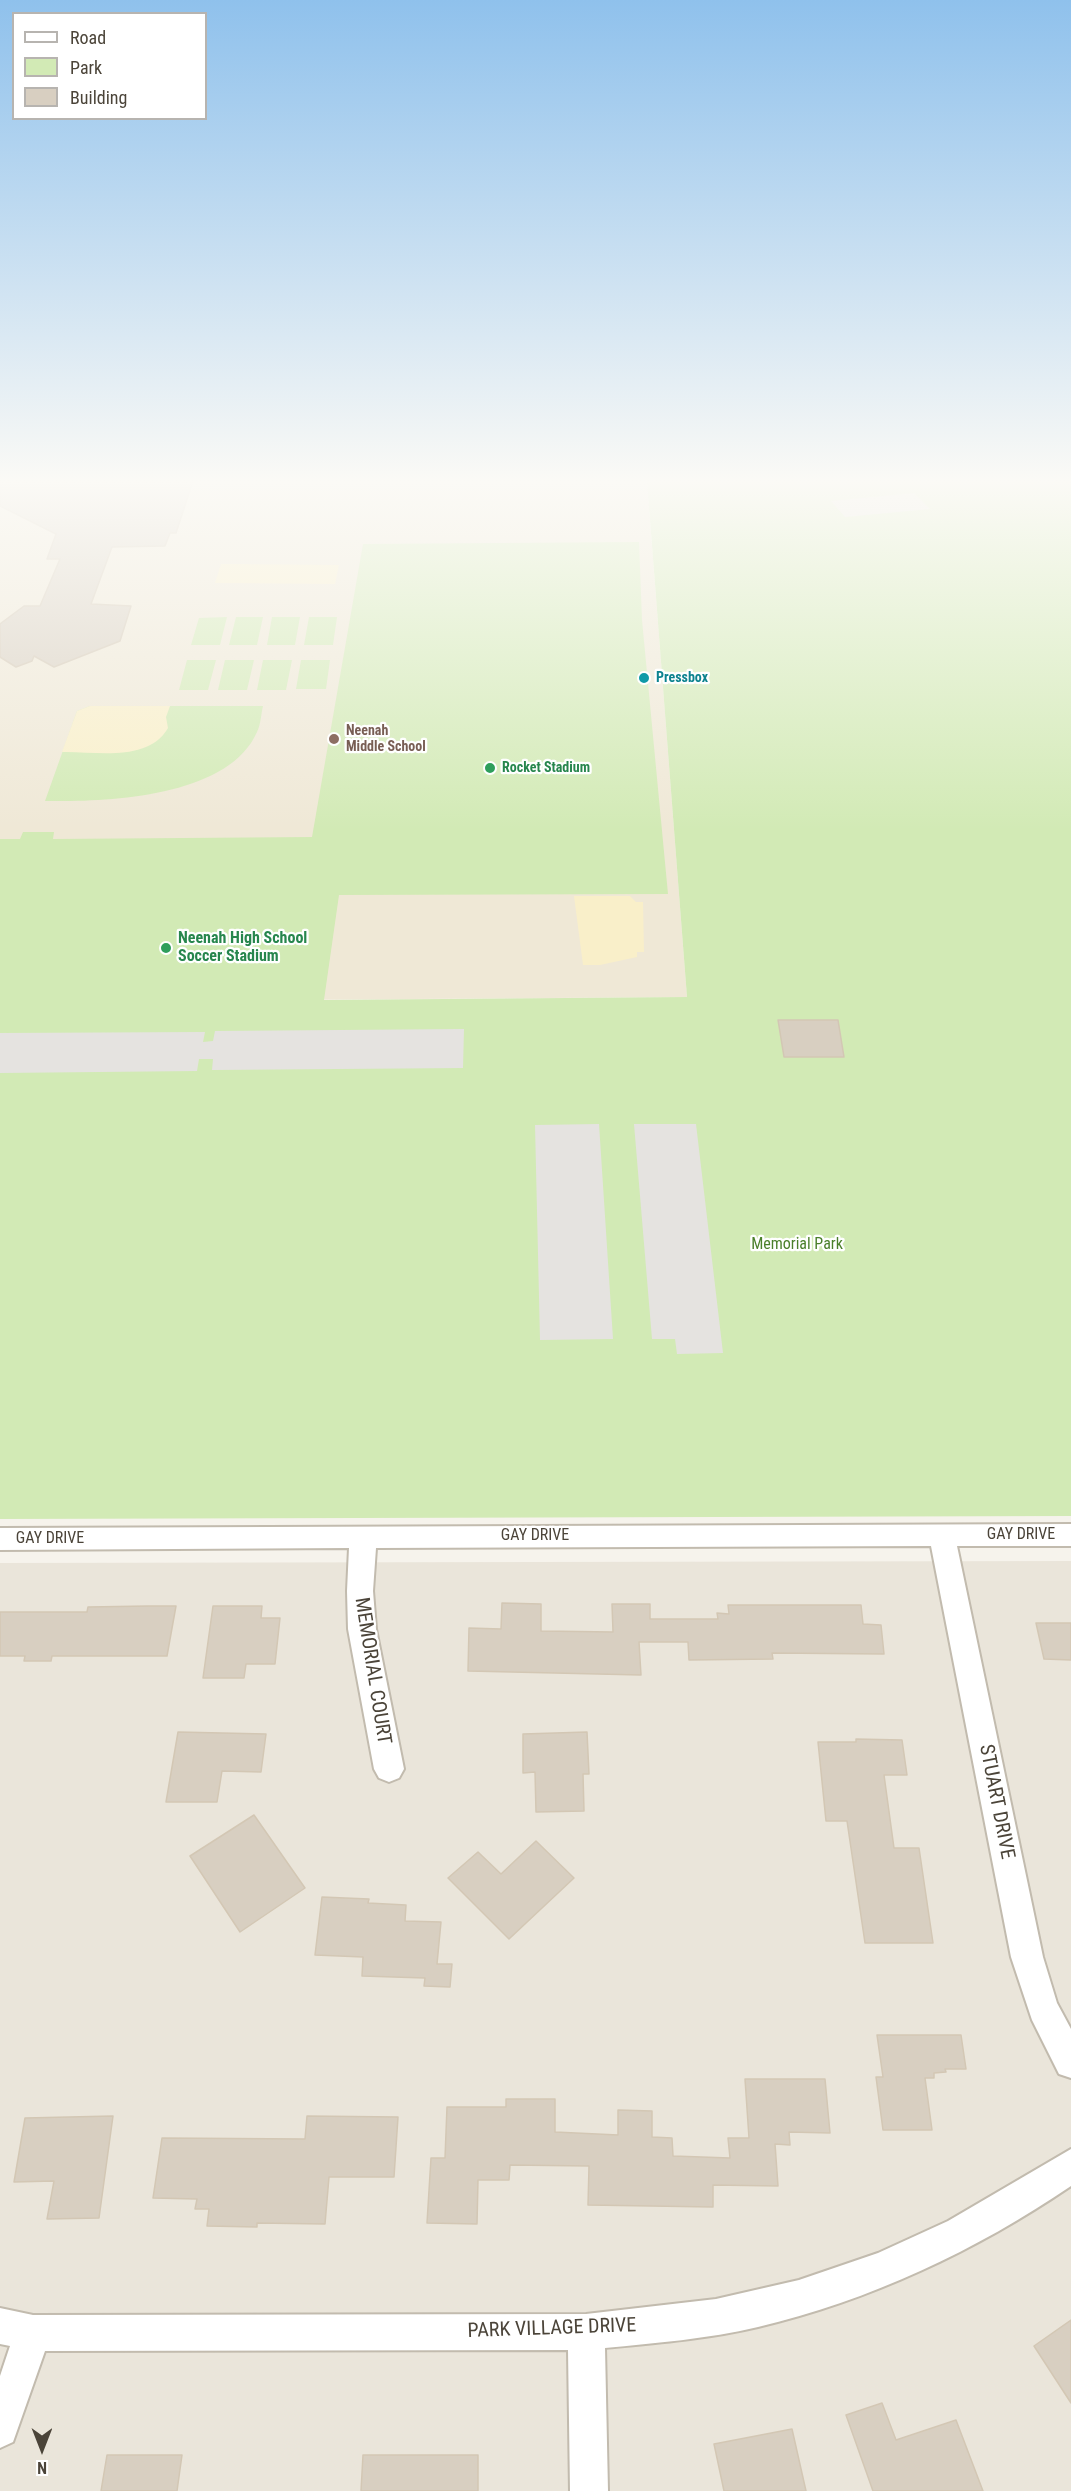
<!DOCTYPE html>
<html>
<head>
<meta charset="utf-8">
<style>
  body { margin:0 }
  #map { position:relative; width:1071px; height:2491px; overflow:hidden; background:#f6f3ec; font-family:"Roboto Condensed",sans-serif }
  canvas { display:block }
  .legend { position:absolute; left:12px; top:12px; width:195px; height:108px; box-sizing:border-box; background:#fff; border:2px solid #b7b4b0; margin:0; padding:8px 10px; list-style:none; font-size:18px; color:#4b4439 }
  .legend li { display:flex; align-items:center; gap:12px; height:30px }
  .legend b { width:30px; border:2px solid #b7b4b0 }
  .north { position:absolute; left:12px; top:2419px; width:60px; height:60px; -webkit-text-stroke:4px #fff; paint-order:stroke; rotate:180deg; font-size:16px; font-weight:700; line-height:24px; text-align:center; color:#4b4439 }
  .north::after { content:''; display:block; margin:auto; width:21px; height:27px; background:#4b4439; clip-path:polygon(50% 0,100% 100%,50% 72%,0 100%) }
</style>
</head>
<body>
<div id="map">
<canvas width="1071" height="2491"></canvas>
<ul class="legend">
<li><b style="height:8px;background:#fff"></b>Road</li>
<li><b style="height:16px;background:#d2eab5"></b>Park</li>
<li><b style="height:16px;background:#d8cfc1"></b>Building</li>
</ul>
<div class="north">N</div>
</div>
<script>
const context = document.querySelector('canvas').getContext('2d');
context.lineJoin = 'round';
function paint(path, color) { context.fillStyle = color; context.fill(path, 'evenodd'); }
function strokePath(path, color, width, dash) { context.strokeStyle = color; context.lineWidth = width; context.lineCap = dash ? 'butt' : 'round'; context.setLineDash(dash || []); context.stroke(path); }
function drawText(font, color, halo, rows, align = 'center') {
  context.font = font + ' "Roboto Condensed",sans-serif'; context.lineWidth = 4.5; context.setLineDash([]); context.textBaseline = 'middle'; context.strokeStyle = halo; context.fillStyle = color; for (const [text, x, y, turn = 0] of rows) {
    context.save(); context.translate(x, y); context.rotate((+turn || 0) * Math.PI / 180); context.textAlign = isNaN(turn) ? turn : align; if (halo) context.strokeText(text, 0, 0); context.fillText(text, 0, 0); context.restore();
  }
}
paint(new Path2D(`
  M 1071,1561 L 1071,2491 L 0,2491 L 0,1563 Z`), '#eae5da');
paint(new Path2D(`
  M 0,481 L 647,481 L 687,997 L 0,1002 Z`), '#efe8d6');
paint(new Path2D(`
  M 647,481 L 1071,481 L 1071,1516 L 0,1519 L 0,839 L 20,839 L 23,832 L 54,832 L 53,839 L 312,837 L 363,544 L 639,542 L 642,620 L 668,894 L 339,895 L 324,1000 L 687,997 Z
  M 227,617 L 220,645 L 191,645 L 199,618 Z
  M 236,617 L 263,617 L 257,645 L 229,645 Z
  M 272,617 L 300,617 L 295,645 L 267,645 Z
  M 309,617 L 337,617 L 333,645 L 304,645 Z
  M 187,660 L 216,660 L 208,690 L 179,690 Z
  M 225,660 L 254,660 L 247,690 L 218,690 Z
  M 263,660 L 292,660 L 286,690 L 257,690 Z
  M 301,660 L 330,660 L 326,689 L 296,689 Z
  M 90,706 L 263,706 C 261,714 261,724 257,732 C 228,798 105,802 45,801 L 77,711 Z`), '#d2eab5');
paint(new Path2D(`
  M 221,564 L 339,565 L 335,584 L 215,583 Z
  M 90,706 L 170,706 L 166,717 L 168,728 C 148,763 95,751 62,752 L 77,711 Z
  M 574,896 L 630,896 L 636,902 L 643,902 L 644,952 L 637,952 L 637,957 L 600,965 L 583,965 Z`), '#f9efc9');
paint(new Path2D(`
  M 914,493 L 930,509 L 845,517 L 831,501 Z
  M 464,1029 L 463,1068 L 212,1070 L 213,1059 L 199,1059 L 197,1071 L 0,1073 L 0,1033 L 205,1032 L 203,1042 L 213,1041 L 215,1031 Z
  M 599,1124 L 613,1339 L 540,1340 L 535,1125 Z
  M 634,1124 L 696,1124 L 723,1353 L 677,1354 L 675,1339 L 652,1339 Z`), '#e5e3e0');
const building = new Path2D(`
  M 0,481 L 193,481 L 176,533 L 170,533 L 165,546 L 112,547 L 91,604 L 131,606 L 120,641 L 54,667 L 34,656 L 32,661 L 16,667 L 0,657 L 0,624 L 24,606 L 40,606 L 60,559 L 47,559 L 56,534 L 0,506 Z
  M 778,1020 L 838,1020 L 844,1057 L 784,1057 Z
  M 502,1603 L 541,1604 L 541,1631 L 613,1632 L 612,1604 L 650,1604 L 650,1619 L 718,1619 L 717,1613 L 729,1614 L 728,1605 L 861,1605 L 863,1624 L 881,1625 L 884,1654 L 772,1653 L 773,1659 L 689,1660 L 688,1642 L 639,1642 L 641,1675 L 468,1671 L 469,1628 L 501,1629 Z
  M 148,1606 L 176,1606 L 167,1656 L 52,1656 L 51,1661 L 24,1661 L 25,1656 L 0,1656 L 0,1612 L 87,1612 L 88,1607 Z
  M 213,1606 L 262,1606 L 261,1618 L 280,1618 L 275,1664 L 246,1664 L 244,1678 L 203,1678 Z
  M 1036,1623 L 1071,1623 L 1071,1660 L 1044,1659 Z
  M 178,1732 L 266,1734 L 261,1772 L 222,1771 L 217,1802 L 166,1802 Z
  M 587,1732 L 589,1774 L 583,1774 L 584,1811 L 536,1812 L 535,1772 L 523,1773 L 523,1734 Z
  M 856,1739 L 902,1740 L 907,1775 L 884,1775 L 894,1848 L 919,1848 L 933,1943 L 865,1943 L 847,1821 L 826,1821 L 818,1742 L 856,1742 Z
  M 254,1815 L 305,1888 L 240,1932 L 190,1856 Z
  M 536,1841 L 574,1878 L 509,1939 L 448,1878 L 478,1852 L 501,1874 Z
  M 322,1897 L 369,1899 L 368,1903 L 406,1905 L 405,1921 L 441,1922 L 437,1964 L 452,1964 L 450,1987 L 424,1986 L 425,1978 L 362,1976 L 363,1957 L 315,1955 Z
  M 877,2035 L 961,2035 L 966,2069 L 945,2069 L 946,2072 L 934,2073 L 934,2078 L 925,2078 L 932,2130 L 883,2130 L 876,2077 L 883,2077 Z
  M 745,2079 L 825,2079 L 830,2133 L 789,2132 L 790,2145 L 775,2144 L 778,2186 L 713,2185 L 713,2207 L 588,2205 L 589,2166 L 510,2165 L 509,2180 L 478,2180 L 477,2224 L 427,2223 L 431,2158 L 445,2158 L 447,2107 L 506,2107 L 506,2099 L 555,2099 L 555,2132 L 618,2135 L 618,2110 L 652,2111 L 652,2137 L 672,2138 L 673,2156 L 730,2158 L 728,2138 L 749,2138 Z
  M 113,2116 L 99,2218 L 47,2219 L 54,2181 L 14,2182 L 25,2118 Z
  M 307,2116 L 398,2117 L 394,2177 L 329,2177 L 325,2224 L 257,2223 L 257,2227 L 207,2226 L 209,2209 L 195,2209 L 197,2199 L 153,2198 L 162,2138 L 305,2139 Z
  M 1071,2320 L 1071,2403 L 1034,2346 Z
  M 882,2403 L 896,2440 L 956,2420 L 983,2491 L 873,2491 L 846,2415 Z
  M 792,2429 L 806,2491 L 724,2491 L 714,2444 Z
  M 107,2455 L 182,2455 L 177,2491 L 101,2491 Z
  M 363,2455 L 478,2455 L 478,2491 L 361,2491 Z`);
paint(building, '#d8cfc1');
strokePath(building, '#d3c7b4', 1.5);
const street = new Path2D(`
  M 1071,1524 L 1071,1546 L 957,1546 L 1043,1957 L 1057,2003 L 1071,2029 L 1071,2078 L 1059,2074 L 1032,2020 L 1011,1957 L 931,1546 L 376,1548 L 373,1591 L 376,1629 L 404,1769 L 399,1778 L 389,1782 L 379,1778 L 374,1769 L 348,1629 L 347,1591 L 349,1548 L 0,1550 L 0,1528 Z
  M 1071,2149 L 1071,2186 C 977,2250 869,2301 758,2327 C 707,2339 656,2343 605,2348 L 608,2491 L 570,2491 L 568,2350 L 45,2351 L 13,2442 L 0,2448 L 0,2376 L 10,2346 L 0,2344 L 0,2308 L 33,2315 L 586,2314 L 716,2299 L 799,2280 L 878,2253 L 948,2221 Z`);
strokePath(street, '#c2bbae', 4);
paint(street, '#fff');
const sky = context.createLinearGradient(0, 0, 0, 830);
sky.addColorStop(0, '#8fc1ec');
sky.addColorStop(0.58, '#fbfaf6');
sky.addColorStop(1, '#fbfaf600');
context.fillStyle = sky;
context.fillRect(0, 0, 1071, 830);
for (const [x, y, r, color] of [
  [644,678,6,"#0f9aa8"],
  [334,739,6,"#8d6e63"],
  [490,768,6,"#2e9e5b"],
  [166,948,6,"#2e9e5b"]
]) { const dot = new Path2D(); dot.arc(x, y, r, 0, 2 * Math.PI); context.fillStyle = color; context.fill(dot); strokePath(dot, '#fff', 2); }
drawText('bold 14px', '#0d838f', '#fff', [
  ["Pressbox",656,678]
], 'left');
drawText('bold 14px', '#785e54', '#fff', [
  ["Neenah",346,731],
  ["Middle School",346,747]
], 'left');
drawText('bold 14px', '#27864d', '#fff', [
  ["Rocket Stadium",502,768]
], 'left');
drawText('bold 16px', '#27864d', '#fff', [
  ["Neenah High School",178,939],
  ["Soccer Stadium",178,957]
], 'left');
drawText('16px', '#4a7f2a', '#fff', [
  ["Memorial Park",797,1245]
]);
drawText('16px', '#4b4439', '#fff', [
  ["GAY DRIVE",1021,1535],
  ["GAY DRIVE",535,1536],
  ["GAY DRIVE",50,1539]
]);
drawText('20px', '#4b4439', '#fff', [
  ["MEMORIAL COURT",372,1671,81],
  ["STUART DRIVE",996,1802,79],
  ["PARK VILLAGE DRIVE",552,2329,-2]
]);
</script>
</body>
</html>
